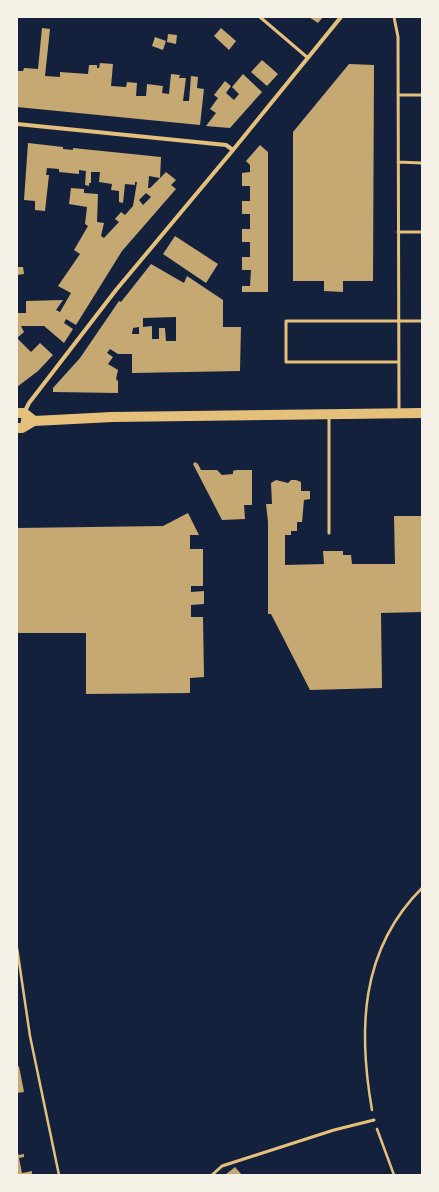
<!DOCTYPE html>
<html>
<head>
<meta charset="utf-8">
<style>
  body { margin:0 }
  #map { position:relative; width:439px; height:1192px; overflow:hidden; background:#14213d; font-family:Barlow,sans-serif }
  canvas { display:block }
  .frame { position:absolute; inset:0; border:18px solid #f6f1e7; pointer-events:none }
</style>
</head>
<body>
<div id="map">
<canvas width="439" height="1192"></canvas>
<div class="frame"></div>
</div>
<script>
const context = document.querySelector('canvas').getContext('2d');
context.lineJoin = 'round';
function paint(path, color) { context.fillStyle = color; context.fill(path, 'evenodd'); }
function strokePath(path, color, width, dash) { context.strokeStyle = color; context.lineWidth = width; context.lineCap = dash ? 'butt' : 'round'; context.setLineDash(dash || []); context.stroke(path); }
paint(new Path2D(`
  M 309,17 L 323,17 L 318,23 Z
  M 42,28 L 50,29 L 45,76 L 60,77 L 60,72 L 88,74 L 89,65 L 97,65 L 97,68 L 99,68 L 100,63 L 113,64 L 111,86 L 126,87 L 127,82 L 137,83 L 136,96 L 146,96 L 147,84 L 163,86 L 162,93 L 169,94 L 171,74 L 180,75 L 179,78 L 186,78 L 183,101 L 189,101 L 191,76 L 198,77 L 197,88 L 204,89 L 200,125 L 17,107 L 17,71 L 23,71 L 24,68 L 38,69 Z
  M 221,28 L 236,41 L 229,50 L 214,36 Z
  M 168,34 L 177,35 L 176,44 L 167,42 Z
  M 155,37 L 166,41 L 163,50 L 152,46 Z
  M 262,60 L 278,74 L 267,86 L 251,72 Z
  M 349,64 L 374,65 L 373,281 L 343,281 L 343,292 L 324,291 L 324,281 L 293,281 L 293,132 Z
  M 243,74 L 262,92 L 230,128 L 206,126 L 216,113 L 210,109 L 218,98 L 214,95 L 225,81 L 231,86 L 226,93 L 234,100 L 239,94 L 232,87 Z
  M 28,143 L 63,147 L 63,149 L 73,150 L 73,148 L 161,157 L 160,178 L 166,172 L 176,180 L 171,185 L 176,189 L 122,251 L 76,325 L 66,319 L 64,323 L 73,329 L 64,343 L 44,326 L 21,326 L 24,332 L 17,338 L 31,352 L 40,343 L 53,355 L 38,371 L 17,387 L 17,313 L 26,313 L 26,301 L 63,300 L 56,310 L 60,312 L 71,293 L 58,286 L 80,254 L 74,250 L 88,226 L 85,224 L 87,207 L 69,204 L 71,188 L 84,189 L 84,193 L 98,194 L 97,222 L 104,223 L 101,236 L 104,238 L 119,222 L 115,219 L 121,212 L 125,215 L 133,206 L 137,182 L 135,182 L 135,185 L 125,184 L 123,203 L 119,202 L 119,191 L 111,190 L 112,184 L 99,182 L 100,172 L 91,172 L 91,183 L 89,183 L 89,186 L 85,185 L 86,171 L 79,170 L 79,174 L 59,172 L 59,169 L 47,168 L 46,175 L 49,175 L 45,211 L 35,210 L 35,201 L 24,200 ZM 149,176 L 160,178 L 150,188 L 148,188 ZM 146,193 L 151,197 L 143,205 L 139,200 Z
  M 260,145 L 268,152 L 268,292 L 242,292 L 242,286 L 250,286 L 251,270 L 242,270 L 242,257 L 250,257 L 250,242 L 242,242 L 242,229 L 250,229 L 250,214 L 242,214 L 242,201 L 250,201 L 250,186 L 242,186 L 242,173 L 250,172 L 250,165 L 246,161 Z
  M 175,236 L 218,264 L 206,283 L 163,254 Z
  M 151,264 L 184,283 L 187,276 L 223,300 L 223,327 L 241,327 L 240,371 L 132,373 L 132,354 L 118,354 L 110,349 L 107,353 L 113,357 L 108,364 L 118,370 L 116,379 L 118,381 L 118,393 L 53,392 L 53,388 L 80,358 L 119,301 L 121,302 ZM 176,317 L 176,341 L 166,341 L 165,328 L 159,328 L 159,339 L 152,339 L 152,326 L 143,327 L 143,318 ZM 139,327 L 139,334 L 132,334 L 133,328 Z
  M 17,267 L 23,267 L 24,274 L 17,275 Z
  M 195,462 L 198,464 L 201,470 L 217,470 L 222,475 L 233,474 L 233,471 L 236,470 L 252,470 L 252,505 L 244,505 L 245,519 L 222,520 L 193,464 Z
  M 276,480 L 288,483 L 291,480 L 296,480 L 301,482 L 301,491 L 310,491 L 310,499 L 304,500 L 302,522 L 297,522 L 297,531 L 291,531 L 291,535 L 285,535 L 285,565 L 324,564 L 323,551 L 343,551 L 343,555 L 351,555 L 352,564 L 395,564 L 394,516 L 422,516 L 422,612 L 381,613 L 382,688 L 310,690 L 271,614 L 268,614 L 268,522 L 266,504 L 272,504 L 271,483 Z
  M 188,513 L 199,535 L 190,535 L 190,549 L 203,549 L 203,586 L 191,586 L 191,592 L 204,591 L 204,604 L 191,605 L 191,617 L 203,617 L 204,677 L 190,678 L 190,693 L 86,694 L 86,633 L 17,633 L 17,528 L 163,526 Z
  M 19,1066 L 24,1092 L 17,1093 L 17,1067 Z
  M 17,1151 L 19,1155 L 24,1154 L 24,1157 L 19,1158 L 22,1173 L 32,1171 L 32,1175 L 17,1175 Z
  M 235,1167 L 242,1175 L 225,1175 Z`), '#c6a872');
strokePath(new Path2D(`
  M 17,948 L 30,1036 L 59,1175
  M 372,1110 C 358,1030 360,950 422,888
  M 377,1129 L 394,1175`), '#e5c07b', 2.5);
strokePath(new Path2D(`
  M 260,17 L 308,58
  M 394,17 L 398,37 L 399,411
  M 398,95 L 422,95
  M 398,162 L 422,163
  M 398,232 L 422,232
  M 399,362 L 286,362 L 286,321 L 422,321
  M 329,416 L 329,533
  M 212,1175 L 222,1166 L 334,1130 L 374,1120`), '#e5c07b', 3);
strokePath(new Path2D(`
  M 17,124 L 226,145 L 233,150
  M 22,427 L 24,413 L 29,403 L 116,290 L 233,150 L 341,17`), '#e5c07b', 4);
strokePath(new Path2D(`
  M 17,413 L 24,413 L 34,421
  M 17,428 L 22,428 L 34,421 L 112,417 L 422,413`), '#e5c07b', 10);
</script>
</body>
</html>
